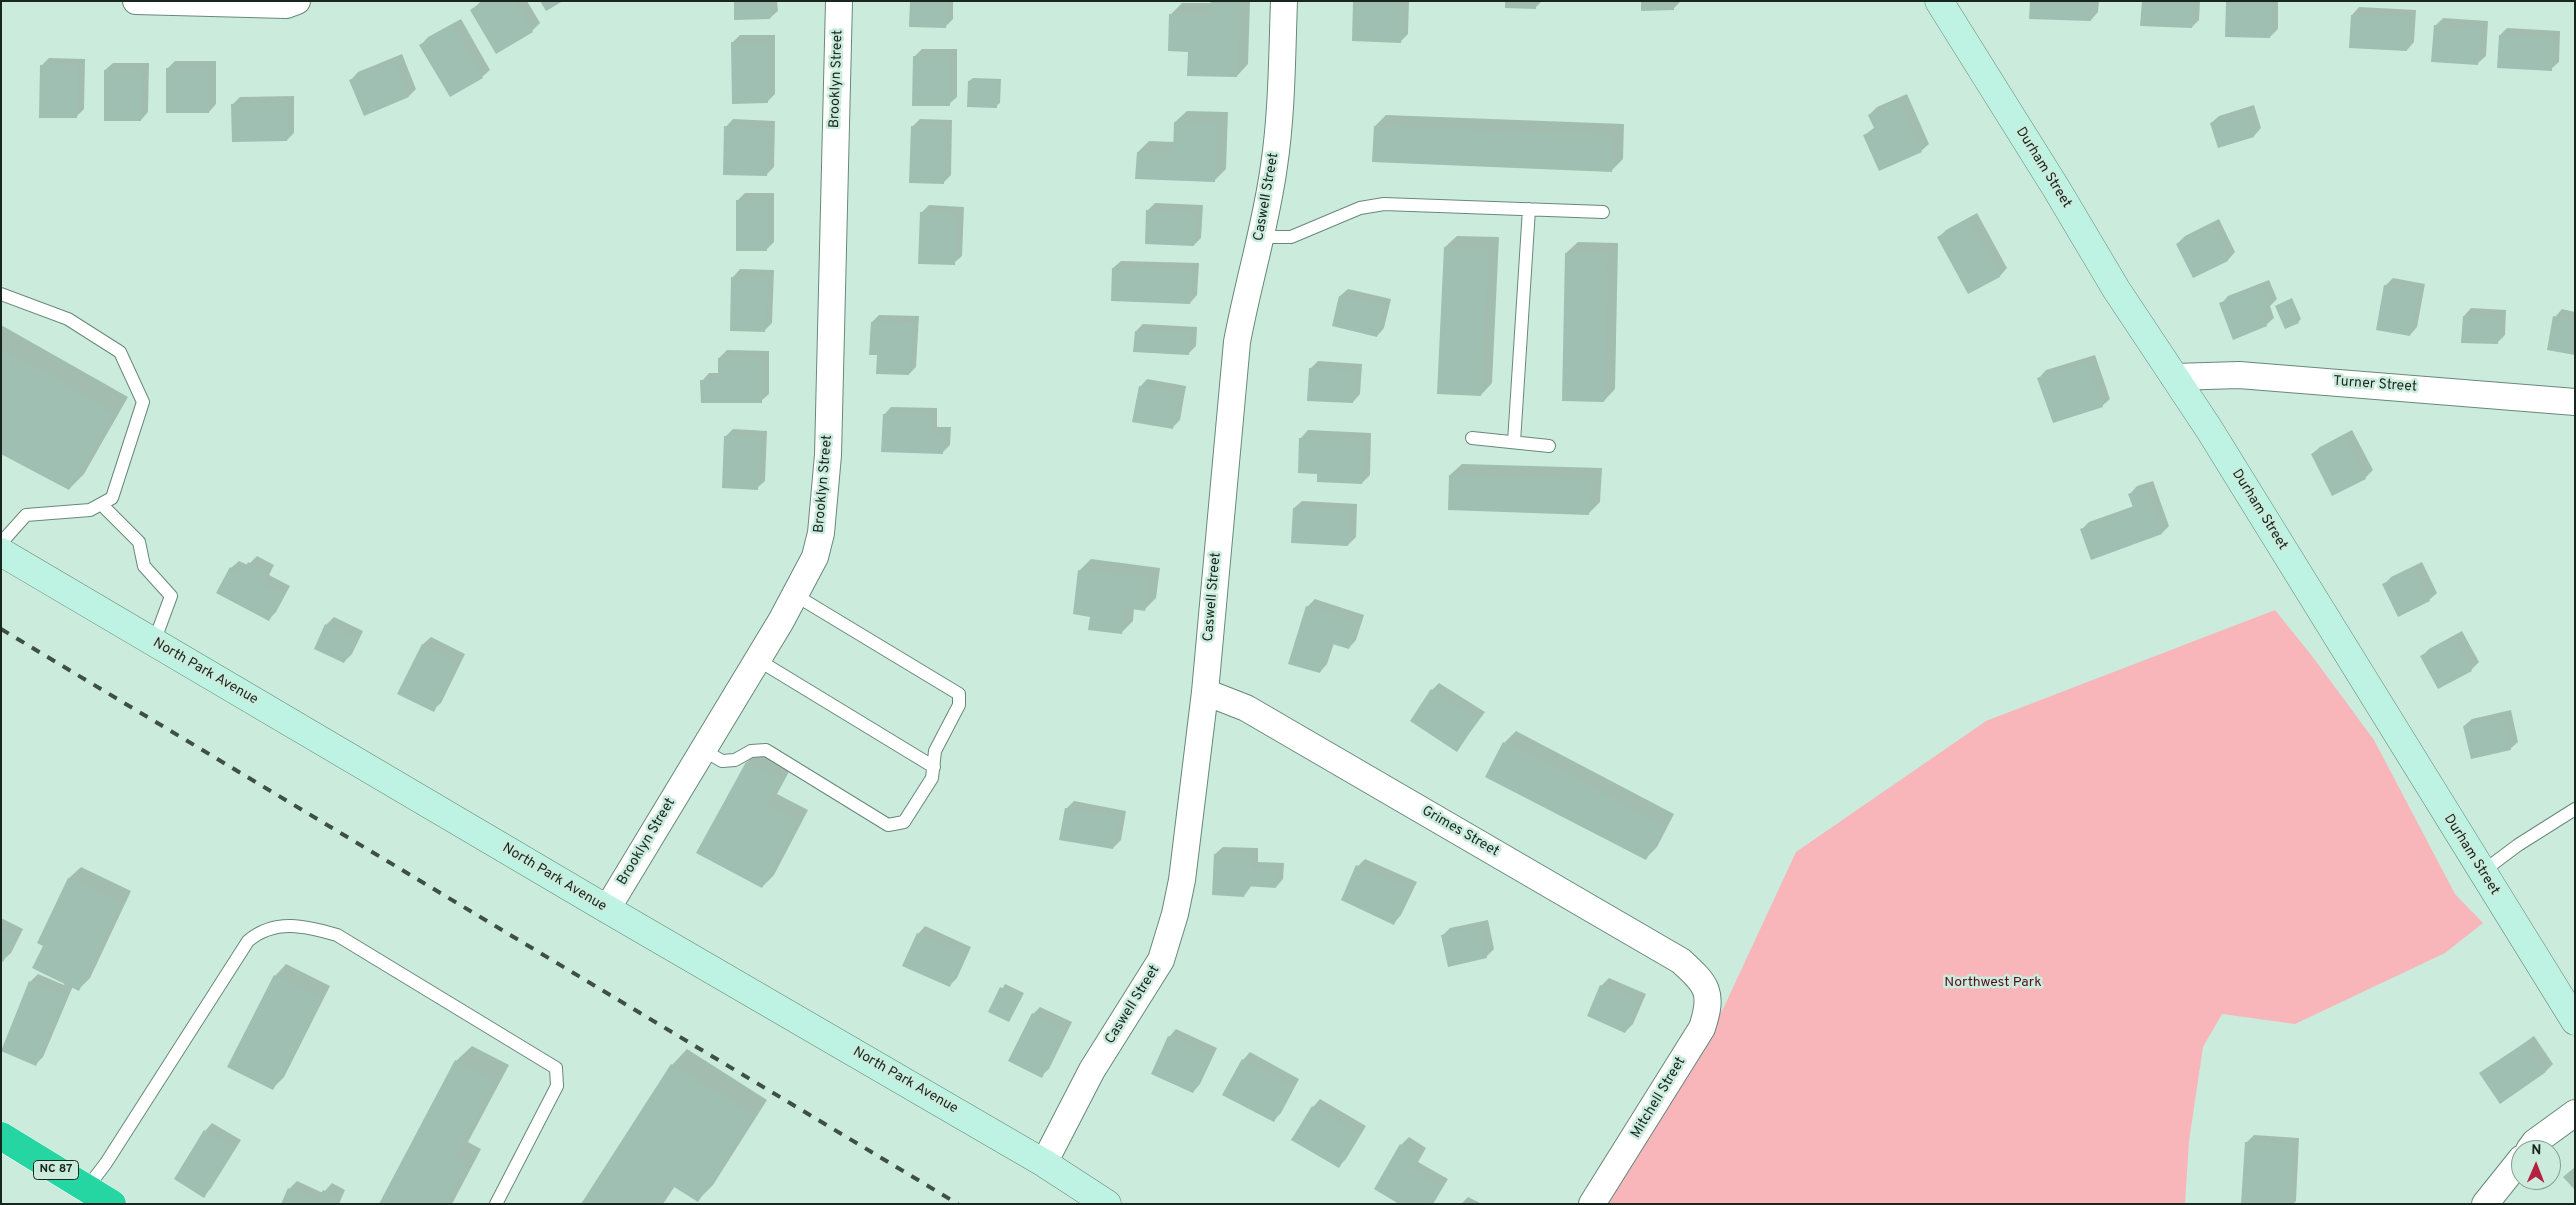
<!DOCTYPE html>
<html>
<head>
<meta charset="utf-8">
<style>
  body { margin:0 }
  #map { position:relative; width:2576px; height:1205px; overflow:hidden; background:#cbecdd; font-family:Overpass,sans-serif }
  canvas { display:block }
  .frame { position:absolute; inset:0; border:2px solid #192620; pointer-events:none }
  .north { position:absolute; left:2511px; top:1140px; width:50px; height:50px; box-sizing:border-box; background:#cbecdd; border:1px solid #849d91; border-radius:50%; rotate:1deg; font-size:14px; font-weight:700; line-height:20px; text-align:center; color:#192620 }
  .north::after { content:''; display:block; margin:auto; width:18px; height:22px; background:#b42143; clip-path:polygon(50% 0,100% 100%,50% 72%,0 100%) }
</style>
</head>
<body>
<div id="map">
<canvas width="2576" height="1205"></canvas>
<div class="frame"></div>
<div class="north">N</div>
</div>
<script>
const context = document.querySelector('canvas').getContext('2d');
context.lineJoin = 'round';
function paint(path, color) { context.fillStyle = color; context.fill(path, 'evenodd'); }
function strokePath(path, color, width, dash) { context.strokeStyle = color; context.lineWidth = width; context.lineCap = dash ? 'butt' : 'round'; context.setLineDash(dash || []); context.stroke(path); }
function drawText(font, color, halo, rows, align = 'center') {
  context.font = font + ' Overpass,sans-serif'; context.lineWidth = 5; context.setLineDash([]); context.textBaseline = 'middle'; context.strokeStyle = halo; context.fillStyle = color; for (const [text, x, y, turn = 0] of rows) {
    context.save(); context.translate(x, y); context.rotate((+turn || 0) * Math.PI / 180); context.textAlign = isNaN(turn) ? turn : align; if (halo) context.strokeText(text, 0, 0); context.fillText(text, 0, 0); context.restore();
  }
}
paint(new Path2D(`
  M 2275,610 L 2312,656 L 2374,740 L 2455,894 L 2483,923 L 2445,953 L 2295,1024 L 2222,1014 L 2203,1047 L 2189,1141 L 2185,1204 L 1600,1204 L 1723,1009 L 1796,852 L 1986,721 Z`), '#f8b5ba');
paint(new Path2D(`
  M 481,1 L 527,1 L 540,23 L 532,31 L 497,52 L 472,10 Z
  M 735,1 L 777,1 L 778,11 L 770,18 Z
  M 911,1 L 953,1 L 953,19 L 945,27 Z
  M 1213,1 L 1250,1 L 1248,64 L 1237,76 L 1189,51 L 1171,14 L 1182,3 L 1210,3 Z
  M 1355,1 L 1409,1 L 1408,34 L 1400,42 Z
  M 1506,1 L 1542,1 L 1535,8 Z
  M 1642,1 L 1681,1 L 1673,9 Z
  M 2031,1 L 2099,1 L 2098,12 L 2091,20 Z
  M 2143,1 L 2200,1 L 2199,20 L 2192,27 Z
  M 2227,1 L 2278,1 L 2278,29 L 2270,37 Z
  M 2359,7 L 2416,10 L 2414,42 L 2407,50 L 2352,15 Z
  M 2443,18 L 2488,21 L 2486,56 L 2478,63 L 2435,26 Z
  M 461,19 L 490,70 L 482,77 L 421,45 L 428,37 Z
  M 2507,28 L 2560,31 L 2559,62 L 2551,69 L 2500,35 Z
  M 740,35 L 775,35 L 775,94 L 767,102 L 732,43 Z
  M 922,49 L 957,49 L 957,97 L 949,104 L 914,57 Z
  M 402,54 L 416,89 L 409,96 L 351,80 L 358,72 Z
  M 49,58 L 85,59 L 84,109 L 76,117 L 41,66 Z
  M 175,61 L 216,61 L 216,104 L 209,112 L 167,69 Z
  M 113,63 L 149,63 L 148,112 L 141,120 L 105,70 Z
  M 973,78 L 1001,79 L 1000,103 L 996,106 L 969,81 Z
  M 1907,94 L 1929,144 L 1921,151 L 1865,135 L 1875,127 L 1869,115 L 1877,107 Z
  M 294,96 L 294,133 L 287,140 L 232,105 L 240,97 Z
  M 2254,105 L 2261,128 L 2254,136 L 2218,146 L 2211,123 L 2219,116 Z
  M 1187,111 L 1228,112 L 1226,169 L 1214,181 L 1138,152 L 1149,141 L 1174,142 L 1175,122 Z
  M 1386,115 L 1624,124 L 1623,159 L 1611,171 L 1375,126 Z
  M 733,119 L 775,121 L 774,167 L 766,175 L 726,127 Z
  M 920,119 L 952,120 L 951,175 L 943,183 L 912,127 Z
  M 745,193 L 774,193 L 774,242 L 766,250 L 737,201 Z
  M 1155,203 L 1203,205 L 1201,238 L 1194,245 L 1147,211 Z
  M 929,205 L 964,207 L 962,256 L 954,263 L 921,213 Z
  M 1977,213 L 2007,268 L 2000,276 L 1968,292 L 1939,237 L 1946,230 Z
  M 2219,219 L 2235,252 L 2228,260 L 2193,277 L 2177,244 L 2185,236 Z
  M 1457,236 L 1499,237 L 1492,383 L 1481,395 L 1445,247 Z
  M 1578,242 L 1618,243 L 1615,389 L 1604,401 L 1566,253 Z
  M 1121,261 L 1199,263 L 1197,295 L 1190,303 L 1113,268 Z
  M 740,269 L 774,270 L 772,323 L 765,330 L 733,277 Z
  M 2393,278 L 2425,284 L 2417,327 L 2410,335 L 2385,286 Z
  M 2269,280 L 2277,299 L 2270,306 L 2274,318 L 2266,325 L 2221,304 L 2228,296 Z
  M 1348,289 L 1391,299 L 1384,328 L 1377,336 L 1334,325 L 1340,296 Z
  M 2292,298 L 2301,319 L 2298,322 L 2276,306 Z
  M 2471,308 L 2506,310 L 2505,335 L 2497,343 L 2464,316 Z
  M 2562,309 L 2575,312 L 2575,354 L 2555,317 Z
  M 879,315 L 919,316 L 916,367 L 909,374 L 878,354 L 872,322 Z
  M 1143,324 L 1197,327 L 1196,346 L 1188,354 L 1136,331 Z
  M 1,325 L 128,397 L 84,474 L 69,489 L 1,452 Z
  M 727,350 L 769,351 L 769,394 L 761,401 L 702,381 L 709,373 L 719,373 L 719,358 Z
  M 2095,355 L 2110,399 L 2102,406 L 2039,378 L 2046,370 Z
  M 1318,361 L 1362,364 L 1360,394 L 1353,402 L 1310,369 Z
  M 1147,379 L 1186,386 L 1180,420 L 1172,428 L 1140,387 Z
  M 891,407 L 937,408 L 937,427 L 951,427 L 950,445 L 942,453 L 884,415 Z
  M 733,429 L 767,431 L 765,481 L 757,488 L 725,437 Z
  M 1308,430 L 1371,433 L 1370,475 L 1362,483 L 1318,473 L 1301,438 Z
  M 2352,430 L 2373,470 L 2365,478 L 2312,454 L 2320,447 Z
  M 1462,464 L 1602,468 L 1600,502 L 1589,513 L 1450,475 Z
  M 2153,481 L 2169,526 L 2162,533 L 2081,530 L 2089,522 L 2134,506 L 2130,494 L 2137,486 Z
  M 1302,501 L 1357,504 L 1356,537 L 1348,545 L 1294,508 Z
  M 257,556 L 274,565 L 269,575 L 290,586 L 276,612 L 269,619 L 231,568 L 239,561 L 248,565 Z
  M 1091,559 L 1160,568 L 1156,598 L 1144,610 L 1134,608 L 1133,621 L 1121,633 L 1091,616 L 1080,570 Z
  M 2422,562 L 2437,593 L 2429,600 L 2384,585 L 2391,577 Z
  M 1315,599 L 1364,615 L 1356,640 L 1349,648 L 1334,643 L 1327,664 L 1320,672 L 1307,607 Z
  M 334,617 L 363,631 L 352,654 L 344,662 L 326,625 Z
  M 2462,631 L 2479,662 L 2471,670 L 2438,688 L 2422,656 L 2429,649 Z
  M 431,637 L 465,654 L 441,703 L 433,710 L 399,694 L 423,644 Z
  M 1439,683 L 1485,712 L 1457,750 L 1432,690 Z
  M 2511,710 L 2518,742 L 2510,749 L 2464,726 L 2472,719 Z
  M 1516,731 L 1674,814 L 1657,847 L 1645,859 L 1504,743 Z
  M 758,751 L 791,768 L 777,794 L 808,810 L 774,875 L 762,887 L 747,762 Z
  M 1074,801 L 1126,811 L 1121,840 L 1113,848 L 1066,809 Z
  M 1223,847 L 1258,848 L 1258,862 L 1284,863 L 1283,879 L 1276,887 L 1252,885 L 1244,896 L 1215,854 Z
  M 1365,859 L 1417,882 L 1401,915 L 1394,923 L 1358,866 Z
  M 81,867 L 131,891 L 90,978 L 79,989 L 73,986 L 43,1057 L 36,1064 L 2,1050 L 31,981 L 38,974 L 64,985 L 65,983 L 45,945 L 39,943 L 69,878 Z
  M 1,918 L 23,929 L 11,953 L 3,960 L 1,959 Z
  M 1488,920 L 1494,949 L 1486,957 L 1443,935 L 1450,928 Z
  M 925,926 L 971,947 L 957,978 L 949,986 L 918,934 Z
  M 286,964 L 330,986 L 284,1077 L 272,1089 L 275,976 Z
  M 1609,978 L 1646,994 L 1633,1024 L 1625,1032 L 1601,986 Z
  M 1005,984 L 1024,993 L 1009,1020 L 990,1011 Z
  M 1040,1007 L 1072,1022 L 1049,1069 L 1041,1076 L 1033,1014 Z
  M 1176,1029 L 1217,1048 L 1200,1084 L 1193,1092 L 1169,1037 Z
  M 2534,1036 L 2553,1064 L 2546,1071 L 2481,1074 Z
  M 472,1046 L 509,1065 L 468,1142 L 481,1149 L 452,1204 L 380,1204 L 456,1061 Z
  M 687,1049 L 767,1100 L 713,1185 L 698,1200 L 675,1186 L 663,1204 L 583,1204 L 672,1065 Z
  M 1250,1052 L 1299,1079 L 1281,1113 L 1273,1121 L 1243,1060 Z
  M 1320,1099 L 1366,1126 L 1346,1159 L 1338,1167 L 1313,1107 Z
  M 212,1123 L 241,1140 L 211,1188 L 204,1196 L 205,1131 Z
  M 2254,1135 L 2299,1138 L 2296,1201 L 2293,1204 L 2243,1204 L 2246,1143 Z
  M 1409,1137 L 1426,1148 L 1418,1162 L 1448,1179 L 1433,1204 L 1401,1204 L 1401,1145 Z
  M 297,1181 L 323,1193 L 332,1183 L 345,1190 L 339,1204 L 282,1204 L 290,1188 Z
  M 1468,1197 L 1482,1204 L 1461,1204 Z`), '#0003');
paint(new Path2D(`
  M 484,1 L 515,1 L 533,32 L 496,54 L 470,10 Z
  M 540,1 L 563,1 L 546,11 Z
  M 734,1 L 770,1 L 770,19 L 734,20 Z
  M 910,1 L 947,1 L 946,28 L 909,27 Z
  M 1353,1 L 1393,1 L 1393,5 L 1402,5 L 1401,43 L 1352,41 Z
  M 1505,1 L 1536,1 L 1536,9 L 1505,8 Z
  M 1641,1 L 1674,1 L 1674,10 L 1641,11 Z
  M 2030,1 L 2092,1 L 2091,21 L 2029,19 Z
  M 2142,1 L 2194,1 L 2192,28 L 2140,26 Z
  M 2226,1 L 2271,2 L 2270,38 L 2225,37 Z
  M 1209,3 L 1239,4 L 1237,77 L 1187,76 L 1188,52 L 1168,51 L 1169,14 L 1208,15 Z
  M 2351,15 L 2409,17 L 2407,51 L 2349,48 Z
  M 453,25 L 483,78 L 450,97 L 419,45 Z
  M 2434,25 L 2481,28 L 2478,65 L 2431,62 Z
  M 2499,35 L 2553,38 L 2552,71 L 2497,68 Z
  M 731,42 L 768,42 L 768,103 L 732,104 Z
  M 913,56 L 950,56 L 950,106 L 912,106 Z
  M 394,61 L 409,97 L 364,116 L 349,80 Z
  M 40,65 L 78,66 L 77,118 L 39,118 Z
  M 166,68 L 209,68 L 209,113 L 166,113 Z
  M 104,70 L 142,70 L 141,121 L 104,121 Z
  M 968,81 L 998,82 L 997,108 L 967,107 Z
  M 1899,101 L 1922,152 L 1879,171 L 1863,135 L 1875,130 L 1868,115 Z
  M 286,103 L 287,141 L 232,142 L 231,104 Z
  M 2247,112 L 2254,137 L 2218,148 L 2210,123 Z
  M 1174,122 L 1217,123 L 1215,182 L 1135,179 L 1137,152 L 1173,153 Z
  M 724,126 L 768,128 L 767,176 L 723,175 Z
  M 911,126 L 945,127 L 944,184 L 909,183 Z
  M 1374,126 L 1613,136 L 1612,172 L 1372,162 Z
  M 736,200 L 767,200 L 767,251 L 736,251 Z
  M 1146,210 L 1196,213 L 1194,246 L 1145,244 Z
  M 920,212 L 957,214 L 955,265 L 918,264 Z
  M 1969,220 L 2000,277 L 1968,294 L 1937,237 Z
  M 2212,226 L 2228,261 L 2193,278 L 2176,244 Z
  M 1444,247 L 1488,249 L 1481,396 L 1437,394 Z
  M 1565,253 L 1607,254 L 1604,402 L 1562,401 Z
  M 1112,268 L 1192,271 L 1190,304 L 1111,301 Z
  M 731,277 L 767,278 L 765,332 L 730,331 Z
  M 2384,285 L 2418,291 L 2410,336 L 2376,330 Z
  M 2261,287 L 2270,308 L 2261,311 L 2267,326 L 2233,340 L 2219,303 Z
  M 1339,296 L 1384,306 L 1377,337 L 1332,326 Z
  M 2288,300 L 2299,323 L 2285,329 L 2275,306 Z
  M 2463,316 L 2499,317 L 2498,344 L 2461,343 Z
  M 2553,316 L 2575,320 L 2575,355 L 2547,350 Z
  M 871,322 L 912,323 L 909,375 L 876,374 L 877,355 L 869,355 Z
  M 1135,331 L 1190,334 L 1189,355 L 1133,352 Z
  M 1,349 L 114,413 L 69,490 L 1,454 Z
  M 718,358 L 762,358 L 762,403 L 701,403 L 700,380 L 718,380 Z
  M 2088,361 L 2103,407 L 2053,423 L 2037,378 Z
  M 1309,368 L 1355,371 L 1353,403 L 1307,401 Z
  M 1139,386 L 1179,393 L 1173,429 L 1132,422 Z
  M 883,414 L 930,415 L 930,434 L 943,434 L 943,454 L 881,452 Z
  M 724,436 L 760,438 L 758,490 L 722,488 Z
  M 2344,437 L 2366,479 L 2332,496 L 2311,454 Z
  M 1299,438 L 1364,440 L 1362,484 L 1317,482 L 1317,474 L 1298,473 Z
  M 1449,475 L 1591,480 L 1589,515 L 1448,510 Z
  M 2146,487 L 2162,534 L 2091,560 L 2080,529 L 2134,510 L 2128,494 Z
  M 1293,508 L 1350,511 L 1348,546 L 1291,543 Z
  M 248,562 L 268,573 L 262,583 L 284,594 L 269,621 L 216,593 L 230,567 L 242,574 Z
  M 2414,569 L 2430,601 L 2398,617 L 2382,584 Z
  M 1078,570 L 1149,579 L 1145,611 L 1125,608 L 1122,634 L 1088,630 L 1090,617 L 1073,614 Z
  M 1306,606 L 1358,622 L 1349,649 L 1329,643 L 1320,673 L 1288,664 Z
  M 325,624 L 356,638 L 344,663 L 314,649 Z
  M 2454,638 L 2472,671 L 2438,689 L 2420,656 Z
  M 422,644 L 458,662 L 434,712 L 397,694 Z
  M 1431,689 L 1478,720 L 1457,752 L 1410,721 Z
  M 2503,717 L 2511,750 L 2471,759 L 2463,726 Z
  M 1503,742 L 1664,826 L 1646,860 L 1485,777 Z
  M 746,762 L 780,780 L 766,806 L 798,822 L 762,888 L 696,853 Z
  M 1065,808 L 1119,818 L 1113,849 L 1059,840 Z
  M 1214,854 L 1251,855 L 1251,869 L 1277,870 L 1276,888 L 1245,886 L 1244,897 L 1212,895 Z
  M 1356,865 L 1410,890 L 1394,925 L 1341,900 Z
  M 68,878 L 121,902 L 79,991 L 32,968 L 43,946 L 37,943 Z
  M 1480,926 L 1487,958 L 1448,967 L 1441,935 Z
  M 1,929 L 16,937 L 3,962 L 1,961 Z
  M 917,933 L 964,954 L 950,987 L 902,966 Z
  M 274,975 L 320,998 L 273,1090 L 227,1067 Z
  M 29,981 L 66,996 L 36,1066 L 1,1051 Z
  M 1600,985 L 1639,1002 L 1625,1033 L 1587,1016 Z
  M 1000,987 L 1022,997 L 1009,1022 L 988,1012 Z
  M 1032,1013 L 1065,1030 L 1042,1078 L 1008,1061 Z
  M 1168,1036 L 1210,1056 L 1193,1093 L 1151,1074 Z
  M 2526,1042 L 2546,1072 L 2500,1104 L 2479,1073 Z
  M 1242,1059 L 1293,1087 L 1274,1122 L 1222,1095 Z
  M 455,1060 L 495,1081 L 454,1157 L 467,1164 L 446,1204 L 379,1204 Z
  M 671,1064 L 753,1116 L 698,1202 L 671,1185 L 659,1204 L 581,1204 Z
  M 1312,1106 L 1359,1134 L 1339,1168 L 1291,1140 Z
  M 204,1130 L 234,1148 L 204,1198 L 174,1179 Z
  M 2245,1142 L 2292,1145 L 2289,1204 L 2241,1204 Z
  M 1400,1144 L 1420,1156 L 1412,1169 L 1441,1187 L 1431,1204 L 1399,1204 L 1374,1189 Z
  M 2575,1167 L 2575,1190 L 2563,1177 Z
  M 288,1188 L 317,1201 L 323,1190 L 339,1198 L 336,1204 L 281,1204 Z`), '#9ebfb1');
const lane = new Path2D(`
  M 1261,237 L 1291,237 L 1360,208 L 1384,204 L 1603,212
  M 1,294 L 68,319 L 120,352 L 143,402 L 112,498 L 90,510 L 26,515 L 1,543
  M 1472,438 L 1549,446
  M 1514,442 L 1529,209
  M 101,504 L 139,542 L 144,566 L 171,596 L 154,642
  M 758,660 L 934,767
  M 703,750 L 722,761 L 735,760 L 751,751 L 766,750 L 888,825 L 904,822 L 932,778 L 935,751 L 959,705 L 959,694 L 795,595
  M 2482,872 L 2518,845 L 2575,809
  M 87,1188 L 106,1163 L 248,941 C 275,918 306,926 337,935 L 556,1068 L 557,1086 L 496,1204`);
const street = new Path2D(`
  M 136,1 L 286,5 L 297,1
  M 2174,377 L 2239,375 L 2575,402
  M 1205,692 L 1246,708 L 1681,961 C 1707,985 1714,992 1702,1028 L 1592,1204
  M 607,909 L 781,621 L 815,557 L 821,533 L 828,455 L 839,1
  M 2529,1150 L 2535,1142 L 2575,1113
  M 1044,1163 L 1092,1070 L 1161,960 L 1175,914 L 1182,880 L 1205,692 L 1237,342 C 1248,283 1266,225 1274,166 C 1282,113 1282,55 1284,1
  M 2485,1204 L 2521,1159`);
const secondary = new Path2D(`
  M 1939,1 L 2056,188 L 2116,289 L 2209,429 L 2575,1021
  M 1,552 L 607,909 L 1044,1163 L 1107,1204`);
const highway = new Path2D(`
  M 1,1136 L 112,1204`);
strokePath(lane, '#68887a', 14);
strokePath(street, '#68887a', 28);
strokePath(secondary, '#68887a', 29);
strokePath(highway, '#fff', 29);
strokePath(lane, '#fff', 12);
strokePath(street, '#fff', 26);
strokePath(secondary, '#bef3e3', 28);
strokePath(highway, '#26d6a2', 28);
strokePath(new Path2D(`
  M 1,629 L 958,1204`), '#3e4f47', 4, [9, 9]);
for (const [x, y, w] of [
  [56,1170,45]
]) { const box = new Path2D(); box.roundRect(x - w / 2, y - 9.5, w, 19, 4); context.fillStyle = '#cbecdd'; context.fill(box); strokePath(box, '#192620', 1); }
drawText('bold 12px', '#192620', null, [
  ["NC 87",56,1170]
]);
drawText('14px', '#192620', '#cbecdd', [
  ["Brooklyn Street",837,79,-88],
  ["Durham Street",2043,168,58],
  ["Caswell Street",1267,197,-80],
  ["Turner Street",2375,385,4],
  ["Brooklyn Street",824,484,-85],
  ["Durham Street",2259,510,58],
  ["Caswell Street",1213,597,-85],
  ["North Park Avenue",205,672,30],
  ["Grimes Street",1460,832,30],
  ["Brooklyn Street",647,842,-59],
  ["Durham Street",2471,855,58],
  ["North Park Avenue",554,878,31],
  ["Caswell Street",1133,1005,-58],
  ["North Park Avenue",905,1081,30],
  ["Mitchell Street",1659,1098,-59]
]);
drawText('14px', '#560e1d', '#cbecdd', [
  ["Northwest Park",1993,983]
]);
</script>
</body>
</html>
